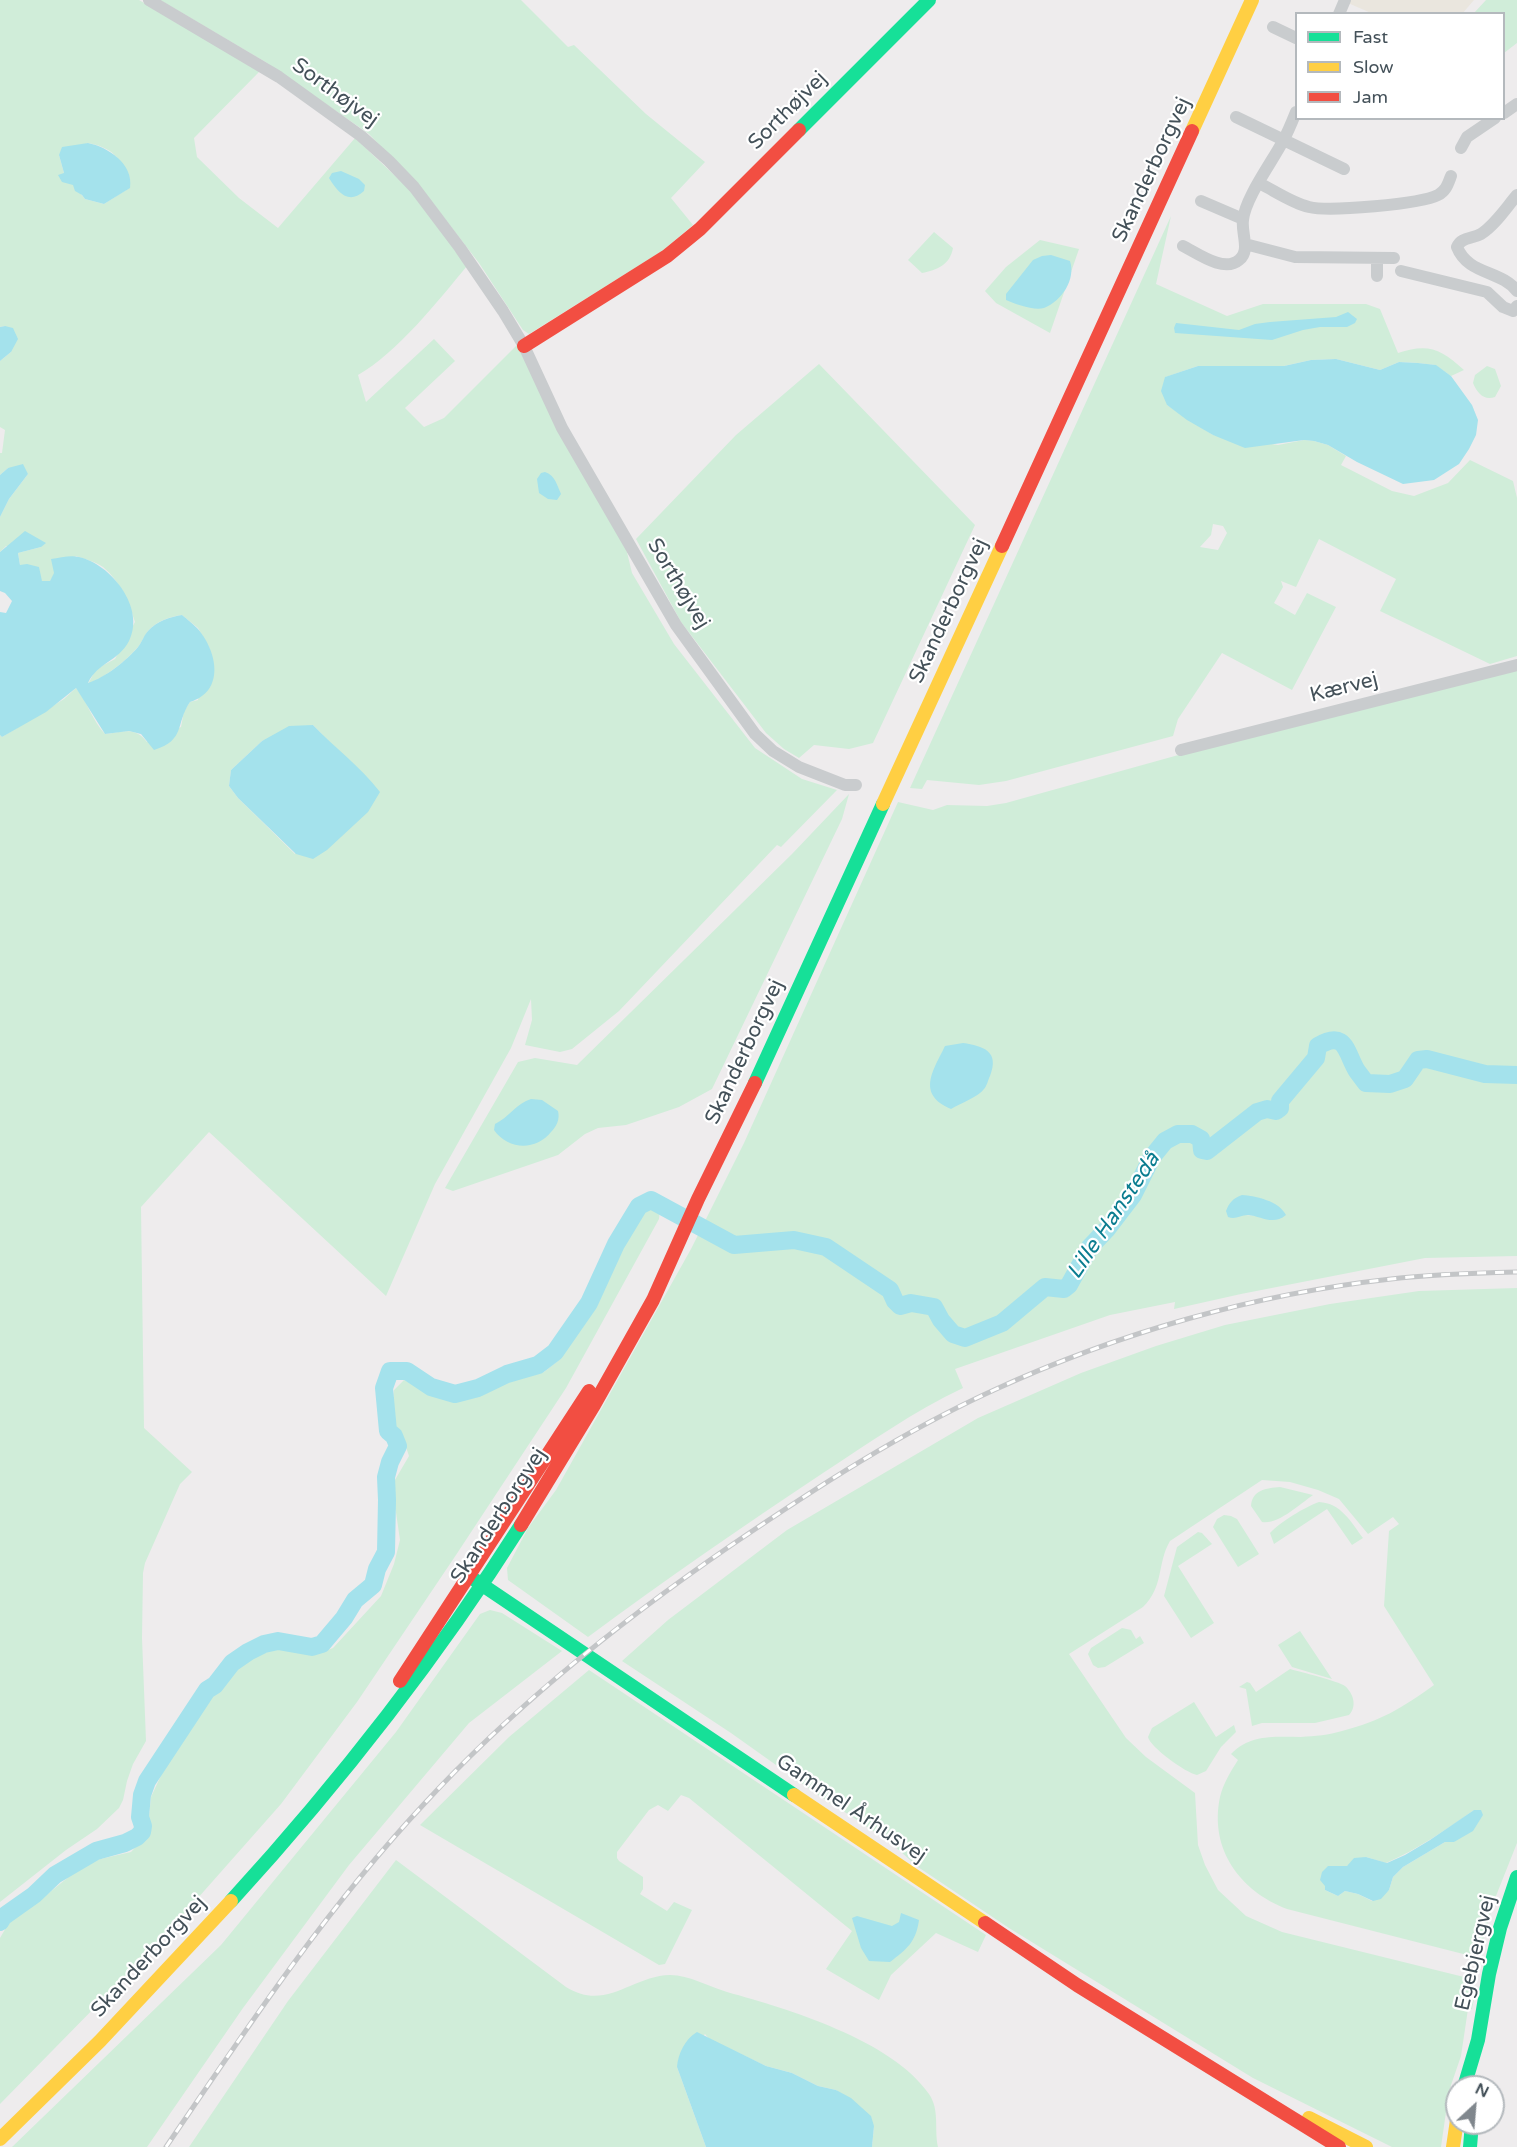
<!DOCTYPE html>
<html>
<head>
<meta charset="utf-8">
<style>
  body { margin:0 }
  #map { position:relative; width:1517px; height:2147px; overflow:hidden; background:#eeeced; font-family:"Varela Round",sans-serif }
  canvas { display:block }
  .legend { position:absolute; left:1295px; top:12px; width:210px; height:108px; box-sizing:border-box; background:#fff; border:2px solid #b4b9bd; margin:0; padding:8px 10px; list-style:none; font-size:18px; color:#445159 }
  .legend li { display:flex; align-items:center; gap:12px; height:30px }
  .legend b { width:30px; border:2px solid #b4b9bd }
  .north { position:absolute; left:1445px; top:2075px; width:60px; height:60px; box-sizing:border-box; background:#fff; border:2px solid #b4b9bd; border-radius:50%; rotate:26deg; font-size:16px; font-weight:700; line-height:24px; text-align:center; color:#445159 }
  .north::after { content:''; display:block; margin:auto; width:21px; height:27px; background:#80878d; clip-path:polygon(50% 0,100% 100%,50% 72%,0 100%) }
</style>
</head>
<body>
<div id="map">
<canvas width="1517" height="2147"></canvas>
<ul class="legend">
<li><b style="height:8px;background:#16e098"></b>Fast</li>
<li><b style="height:8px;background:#ffcf43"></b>Slow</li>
<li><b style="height:8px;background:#f24e42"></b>Jam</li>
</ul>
<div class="north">N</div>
</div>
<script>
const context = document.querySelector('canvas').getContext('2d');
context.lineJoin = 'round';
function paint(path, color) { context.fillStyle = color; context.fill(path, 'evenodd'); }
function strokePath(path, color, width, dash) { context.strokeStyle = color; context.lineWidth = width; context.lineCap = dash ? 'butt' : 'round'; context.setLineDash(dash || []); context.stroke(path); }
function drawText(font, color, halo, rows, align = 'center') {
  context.font = font + ' "Varela Round",sans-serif'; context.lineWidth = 4.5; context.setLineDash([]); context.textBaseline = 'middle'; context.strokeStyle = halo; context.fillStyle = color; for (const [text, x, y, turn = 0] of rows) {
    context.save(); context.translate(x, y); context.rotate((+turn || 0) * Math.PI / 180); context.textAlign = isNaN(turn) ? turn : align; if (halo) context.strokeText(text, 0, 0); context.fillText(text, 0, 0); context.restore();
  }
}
paint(new Path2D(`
  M 1341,0 L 1474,0 L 1462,14 L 1371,13 Z`), '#eae6de');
paint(new Path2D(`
  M 0,0 L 139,0 L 260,71 L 194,138 L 197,157 L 239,198 L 278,228 L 355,138 L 409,189 L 467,266 C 438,301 397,353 358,375 L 366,402 L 434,339 L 455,361 L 405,408 L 424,427 L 444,418 L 517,345 L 626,548 L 632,573 L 674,644 L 755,748 L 802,779 L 837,790 L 781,847 L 777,845 L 619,1011 L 572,1049 L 560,1052 L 525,1045 L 532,1020 L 531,999 L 511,1048 L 435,1184 L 386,1296 L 209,1132 L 141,1207 L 144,1428 L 192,1472 L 180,1484 L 145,1563 L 143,1573 L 142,1638 L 146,1741 L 133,1764 L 127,1781 L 123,1800 L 119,1808 L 97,1829 L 66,1850 L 0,1902 L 0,735 L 2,737 L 64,699 L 76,688 C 87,701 93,722 105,734 C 123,732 135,726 147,742 L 181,727 L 184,711 L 190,702 L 198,700 L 210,649 L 198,628 L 182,615 C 169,617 157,621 148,631 C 144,636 142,642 138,647 C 125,662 105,677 88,684 L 96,669 L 115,659 L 135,622 C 129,603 120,581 103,567 C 96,562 84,559 76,556 L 55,573 L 50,581 L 42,581 L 20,565 L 18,553 L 41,547 L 6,546 L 0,552 L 0,517 L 9,499 L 28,474 L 8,468 L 0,475 L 0,453 L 2,453 L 5,430 L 0,427 L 0,361 L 11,352 L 5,326 L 0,327 ZM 88,143 C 113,148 119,157 130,179 L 126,190 L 104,204 L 85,199 L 64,173 L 59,155 ZM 313,725 L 337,750 L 295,854 L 238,798 L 229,786 L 231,770 L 262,741 Z
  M 160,0 L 521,0 L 568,47 L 574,45 L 646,114 L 705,162 L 671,198 L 693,225 L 662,251 L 529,334 L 523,330 L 479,263 L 425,193 L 369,134 L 267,63 Z
  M 1486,0 L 1517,0 L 1517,43 L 1504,53 L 1504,14 L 1474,13 Z
  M 1171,216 L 1156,284 L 1227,316 L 1263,304 L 1366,304 L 1380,309 L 1398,353 C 1428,343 1441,349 1464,370 L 1451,376 L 1435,365 L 1418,363 L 1399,362 L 1380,370 L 1336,359 L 1311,360 L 1284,366 L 1198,366 L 1166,377 L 1167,405 L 1213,435 L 1278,445 L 1304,440 L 1314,441 L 1328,445 L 1346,456 L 1341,465 L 1392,491 L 1414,496 L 1448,483 L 1470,460 L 1513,481 L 1517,498 L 1517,656 L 1490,664 L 1380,611 L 1396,579 L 1319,539 L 1296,587 L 1281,581 L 1283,587 L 1274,603 L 1295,615 L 1307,593 L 1336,607 L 1292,690 L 1222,653 L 1178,719 L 1173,736 L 1006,781 L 979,785 L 927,780 L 922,789 L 910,788 ZM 1213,524 L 1223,526 L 1227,533 L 1218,550 L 1200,547 L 1211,535 Z
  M 934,232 L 953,248 C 950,265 937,270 922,273 L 908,260 Z
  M 1040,240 L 1079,249 L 1050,333 L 996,303 L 985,291 L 1006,267 Z
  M 819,364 L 975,525 L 873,743 L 849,749 L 814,745 L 799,758 L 784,749 L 766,733 L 681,622 L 636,539 L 736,435 Z
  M 1487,366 L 1495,369 L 1501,386 L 1495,397 C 1484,401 1477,393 1473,383 L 1475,375 Z
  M 1517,667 L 1517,1256 L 1425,1258 L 1241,1294 L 1174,1309 L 1175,1302 L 1110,1315 L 955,1369 L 963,1388 C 914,1411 869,1443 823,1473 C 743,1526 665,1580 588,1637 L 508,1580 L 507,1568 L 528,1528 L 556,1490 L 691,1249 L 744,1143 L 898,802 L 933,810 L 947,805 L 987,806 L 1006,803 L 1182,754 ZM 1259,1198 L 1277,1206 L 1281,1218 L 1245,1215 Z
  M 849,794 L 842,819 L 712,1089 L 679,1107 L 626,1125 L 598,1128 L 585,1134 L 558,1155 L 453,1191 L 445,1188 L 518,1062 L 535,1058 L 577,1065 L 792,854 Z
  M 649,1205 L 660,1210 L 659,1219 L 566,1388 L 456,1555 L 357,1702 L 281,1804 L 159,1942 L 0,2104 L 0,1938 L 11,1919 L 34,1905 L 87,1862 L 131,1852 L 147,1835 L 151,1797 L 164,1769 L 204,1705 L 236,1667 L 258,1653 L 283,1646 L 317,1654 L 333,1648 L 381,1596 L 394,1564 L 400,1540 L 392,1485 L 409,1456 L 404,1441 L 390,1424 L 394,1390 L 404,1380 L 420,1387 L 443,1394 L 469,1397 L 507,1380 L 544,1372 L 560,1359 L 611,1275 L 615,1260 L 639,1211 Z
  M 1517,1288 L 1517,1843 L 1494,1901 L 1479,1954 L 1475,1957 L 1287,1909 C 1240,1891 1209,1849 1220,1797 C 1223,1784 1231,1771 1238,1760 L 1231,1754 C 1251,1734 1274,1737 1301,1737 C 1315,1736 1329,1735 1342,1731 C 1381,1721 1402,1708 1434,1685 L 1384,1606 L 1389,1531 L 1399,1524 L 1393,1517 L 1368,1534 L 1339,1499 L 1318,1490 L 1290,1482 L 1262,1480 L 1170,1541 C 1157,1563 1164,1587 1143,1607 L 1069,1654 L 1126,1738 L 1146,1757 L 1195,1793 L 1198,1845 L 1205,1865 L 1218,1890 L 1246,1916 L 1282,1932 L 1464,1977 C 1479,1985 1475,1994 1472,2009 L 1468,2009 L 1461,2056 L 1449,2091 L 1441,2147 L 1392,2147 L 1253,2078 L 1009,1928 L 918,1867 L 892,1844 L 854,1818 L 821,1797 L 731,1733 L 622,1661 L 668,1620 L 787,1530 L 978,1418 L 1081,1373 L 1156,1346 L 1225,1325 L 1330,1304 L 1419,1291 ZM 1474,1810 L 1454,1842 L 1445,1842 L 1403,1867 L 1393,1877 L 1389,1890 L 1372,1901 L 1358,1894 L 1345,1891 L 1338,1896 L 1325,1890 L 1328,1867 L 1347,1866 L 1366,1857 L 1386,1863 C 1418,1849 1446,1830 1474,1810 Z
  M 1280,1487 L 1313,1495 C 1300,1504 1278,1525 1262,1522 L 1251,1506 C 1252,1490 1266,1488 1280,1487 Z
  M 1319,1502 C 1341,1503 1351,1522 1363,1538 L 1352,1545 L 1327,1509 L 1274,1544 L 1270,1533 C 1280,1522 1305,1507 1319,1502 Z
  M 1224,1515 L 1231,1516 L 1237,1519 L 1259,1554 L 1238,1567 L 1213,1527 L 1217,1519 Z
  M 1198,1532 L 1202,1533 L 1212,1544 L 1178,1566 L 1214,1623 L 1191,1638 L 1164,1596 L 1177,1547 Z
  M 490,1610 L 502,1613 L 562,1651 L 469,1723 L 349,1865 L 243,2008 L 147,2147 L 12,2147 L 221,1945 L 396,1732 L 480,1614 Z
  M 1122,1628 L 1131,1630 L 1136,1639 L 1140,1636 L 1144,1643 L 1105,1667 L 1098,1668 L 1093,1665 L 1088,1654 L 1091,1648 Z
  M 1300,1631 L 1332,1679 L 1292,1667 L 1278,1645 Z
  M 1290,1669 C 1301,1672 1338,1681 1345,1686 C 1354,1694 1357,1707 1349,1715 L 1315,1723 L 1262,1723 L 1252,1726 L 1246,1689 L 1239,1687 L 1247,1682 L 1250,1683 L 1256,1692 Z
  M 589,1670 L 986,1935 L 978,1952 L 936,1933 L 891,1975 L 879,2000 L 826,1969 L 852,1931 L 689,1798 L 681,1795 L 668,1811 L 658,1805 L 649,1810 L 617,1852 L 617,1858 L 619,1861 L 643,1877 L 643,1889 L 640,1894 L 667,1911 L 674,1902 L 692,1910 L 665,1964 L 659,1965 L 420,1825 L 509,1737 Z
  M 1194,1702 L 1216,1737 L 1234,1725 L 1236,1732 L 1221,1747 L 1206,1771 L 1197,1775 C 1186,1773 1150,1747 1148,1737 L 1152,1728 Z
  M 396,1860 L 566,1987 C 606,2012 631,1976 670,1975 C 689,1975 710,1987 727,1992 C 788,2009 892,2040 929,2094 C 940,2110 934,2129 938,2147 L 872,2147 L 874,2126 L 836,2090 L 818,2086 L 792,2073 L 766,2066 L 709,2039 L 705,2034 L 677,2067 L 706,2147 L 189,2147 L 288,2001 Z`), '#d0edd9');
paint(new Path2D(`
  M 88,143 C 108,147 134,164 130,188 L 104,204 L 85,199 L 82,195 L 75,191 L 73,185 L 62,182 L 58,175 L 64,173 L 59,155 L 62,147 Z
  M 341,171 L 359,179 L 365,185 L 364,191 C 349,205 338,193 329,178 L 332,173 Z
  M 1051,255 L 1070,261 C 1076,279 1062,301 1044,308 C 1034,311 1015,304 1006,300 L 1006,294 L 1033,260 L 1042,256 Z
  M 1348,312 L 1357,319 L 1355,323 L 1347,327 L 1320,327 L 1303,330 L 1272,340 L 1175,333 L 1174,328 L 1176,323 L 1239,330 L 1255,324 L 1270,322 L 1336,317 Z
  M 5,326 L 13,328 L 18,339 L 11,352 L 0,361 L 0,327 Z
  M 1336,359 L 1380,370 L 1399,362 L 1418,363 L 1436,365 L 1451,376 L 1472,405 L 1478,420 L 1476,435 L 1469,449 L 1459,464 L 1434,480 L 1403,484 L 1357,462 L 1328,445 L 1314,441 L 1304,440 L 1245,448 L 1213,435 L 1187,420 L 1167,405 L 1161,391 L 1165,377 L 1198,366 L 1284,366 L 1311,360 Z
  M 23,464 L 28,474 L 9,499 L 0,517 L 0,475 L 8,468 Z
  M 545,472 C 555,475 557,485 561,494 L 557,500 L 548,499 L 539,493 L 537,479 L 541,473 Z
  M 25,531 L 46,543 L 41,547 L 18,553 L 20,565 L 27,564 L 39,567 L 42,581 L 50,581 L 54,573 L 51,559 C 60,558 70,555 79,557 C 111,564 146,608 129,641 C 118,662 98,662 88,683 C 106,677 126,661 138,647 C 142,642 144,635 148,631 C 157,621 170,617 182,615 C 187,619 192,623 197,628 C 217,650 226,691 190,702 C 175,724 186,740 154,750 L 141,734 L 129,731 L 105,734 L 76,688 L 46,712 L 2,737 L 0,735 L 0,612 L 6,613 L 12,601 L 5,593 L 0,591 L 0,552 Z
  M 313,725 C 335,748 361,767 380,792 L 368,812 L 327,850 L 313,859 L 296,854 L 238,798 L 229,786 L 231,770 L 262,741 L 289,726 Z
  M 963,1043 C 983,1046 1000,1051 990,1076 C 988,1080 987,1086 984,1089 C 978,1097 961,1103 951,1109 C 916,1094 933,1071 945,1046 Z
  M 531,1099 L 542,1100 L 558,1111 C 560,1119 557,1126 551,1132 C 536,1151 508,1150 494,1130 L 495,1124 C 508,1118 517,1103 531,1099 Z
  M 1242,1195 C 1256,1196 1279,1201 1286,1215 C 1273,1226 1261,1216 1248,1215 C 1240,1215 1236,1220 1228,1217 L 1226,1211 C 1229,1203 1233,1198 1242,1195 Z
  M 1474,1810 L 1481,1810 L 1483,1815 L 1473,1831 L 1454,1842 L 1445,1842 L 1403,1867 L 1393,1877 L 1389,1890 L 1381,1899 L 1373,1901 L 1358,1894 L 1345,1891 L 1338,1896 L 1325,1890 L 1325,1886 L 1320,1880 L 1322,1872 L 1328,1866 L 1347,1866 L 1354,1858 L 1366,1857 L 1387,1863 L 1405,1855 L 1430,1840 Z
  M 901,1913 L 919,1920 C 916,1942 907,1949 890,1962 L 869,1961 L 861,1948 L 852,1918 L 857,1916 L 892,1926 L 899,1922 Z
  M 697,2032 L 766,2066 L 792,2073 L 818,2086 L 836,2090 L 851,2098 L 871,2116 L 874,2126 L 872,2147 L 706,2147 L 677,2067 C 678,2054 685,2039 697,2032 Z`), '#a4e2ec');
strokePath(new Path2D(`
  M 0,1922 L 3,1917 L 34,1895 L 55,1875 L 96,1851 L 125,1843 L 137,1837 L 142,1832 L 143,1826 L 140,1817 L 142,1795 L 147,1781 L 207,1690 L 215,1685 L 232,1663 L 248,1652 L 264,1644 L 278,1641 L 312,1647 L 322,1644 L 344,1618 L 355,1600 L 373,1585 L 377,1569 L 386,1552 L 387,1500 L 386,1477 L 390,1462 L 398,1446 L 394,1436 L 388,1431 L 384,1388 L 390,1371 L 407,1371 L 431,1387 L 455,1394 L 478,1388 L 507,1374 L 538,1365 L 555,1352 L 589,1303 L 616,1244 L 639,1206 L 651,1200 L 734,1245 L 794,1240 L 826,1247 L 890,1290 L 895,1301 L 900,1306 L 911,1303 L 934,1307 L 941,1320 L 953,1334 L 965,1338 L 1002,1323 L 1045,1287 L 1064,1289 L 1069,1285 L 1090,1247 L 1107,1229 L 1133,1195 L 1152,1157 L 1165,1141 L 1178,1134 L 1192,1134 L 1201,1139 L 1202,1150 L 1207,1151 L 1257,1112 L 1267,1109 L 1276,1111 L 1280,1108 L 1280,1101 L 1316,1058 L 1318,1046 C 1346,1029 1346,1053 1357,1071 C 1360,1075 1363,1079 1366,1083 L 1390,1084 L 1405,1079 L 1418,1060 L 1427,1059 L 1485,1074 L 1517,1075`), '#a4e2ec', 18);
strokePath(new Path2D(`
  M 149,0 L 279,77 L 361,136 L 389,161 L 414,187 L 460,248 L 503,311 L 524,346 L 562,428 L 676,625 L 755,734 L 773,751 L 799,767 L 845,785 L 856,785
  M 1339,14 L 1345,0
  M 1273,27 L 1296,38
  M 1504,113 L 1517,104
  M 1236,117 L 1344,169
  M 1461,148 L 1467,137 L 1495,118
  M 1259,183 C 1275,191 1292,203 1309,207 C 1329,212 1421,204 1438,195 C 1446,191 1448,184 1451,176
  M 1517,195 C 1506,208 1495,225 1481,234 C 1472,239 1461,237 1457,247 C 1468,275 1501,270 1517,291
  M 1201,201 L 1243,219
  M 1245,244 L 1295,257 L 1394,258
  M 1183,246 C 1197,253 1224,273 1239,260 C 1251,251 1241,233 1243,220 C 1245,198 1272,162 1283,141 C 1288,132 1292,122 1296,112
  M 1401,271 L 1487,292 L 1503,307 L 1513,311 L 1517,306
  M 1377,276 L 1377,258
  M 1181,750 L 1517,665`), '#c9ccce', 12);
strokePath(new Path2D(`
  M 799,130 L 929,0
  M 755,1083 L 883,804
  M 469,1576 L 794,1795
  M 231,1901 C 338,1784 436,1659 521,1525
  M 1464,2087 L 1478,2040 L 1489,1974 L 1500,1928 L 1517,1877
  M 1470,2147 L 1472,2123`), '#16e098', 14);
strokePath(new Path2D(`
  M 1192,131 L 1252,0
  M 883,804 L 1002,546
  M 794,1795 L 985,1923
  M 1309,2118 L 1366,2147
  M 0,2139 L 100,2041 L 231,1901
  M 1453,2147 L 1457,2120`), '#ffcf43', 14);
strokePath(new Path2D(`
  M 524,346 L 667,256 L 700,229 L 799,130
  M 1002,546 L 1192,131
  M 521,1525 L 594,1405 L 653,1300 L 698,1199 L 755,1083
  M 400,1681 L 589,1391
  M 985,1923 L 1077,1985 L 1339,2147`), '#f24e42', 14);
const rail = new Path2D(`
  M 166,2147 C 246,2029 326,1909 424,1804 C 516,1704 622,1620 733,1544 C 817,1487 902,1432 994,1390 C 1118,1333 1255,1294 1391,1279 C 1433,1274 1475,1273 1517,1272`);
strokePath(rail, '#c3c5c7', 5);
strokePath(rail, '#fff', 3, [9]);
drawText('21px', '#445159', '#fff', [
  ["Sorthøjvej",335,93,36],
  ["Sorthøjvej",788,111,-45],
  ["Skanderborgvej",1152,170,-65],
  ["Sorthøjvej",678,584,59],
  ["Skanderborgvej",949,611,-65],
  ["Kærvej",1344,688,-14],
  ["Skanderborgvej",745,1052,-65],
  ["Skanderborgvej",499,1516,-57],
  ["Gammel Århusvej",851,1809,34],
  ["Egebjergvej",1476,1953,-77],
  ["Skanderborgvej",149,1957,-47]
]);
drawText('italic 22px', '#0b7d90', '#fff', [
  ["Lille Hanstedå",1114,1216,-56]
]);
</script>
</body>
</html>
